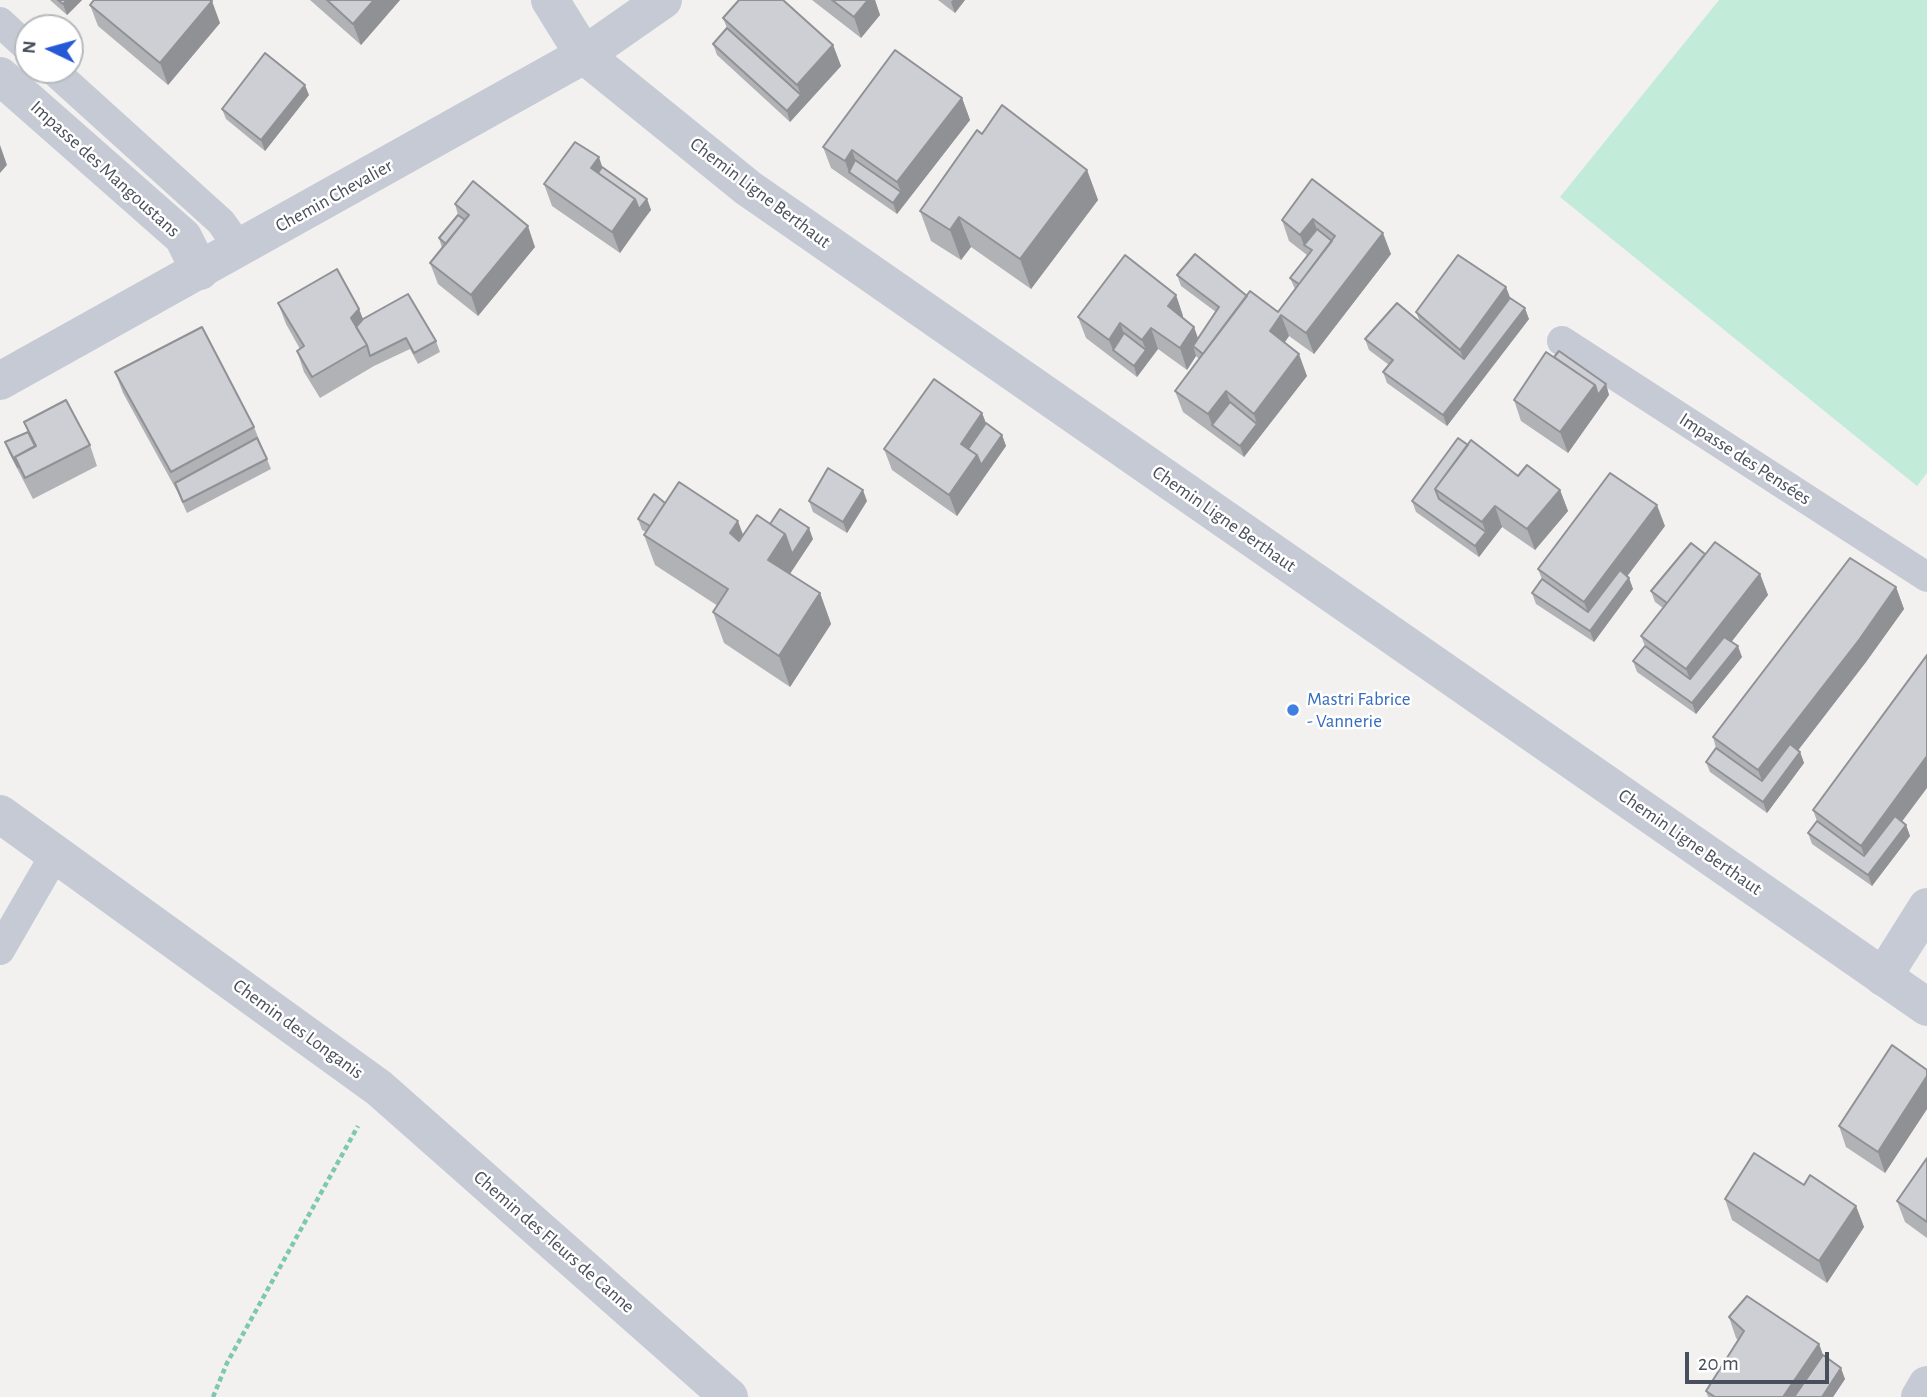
<!DOCTYPE html>
<html>
<head>
<meta charset="utf-8">
<style>
  body { margin:0 }
  #map { position:relative; width:1927px; height:1397px; overflow:hidden; background:#f2f1f0; font-family:"Alegreya Sans",sans-serif }
  canvas { display:block }
  .north { position:absolute; left:14px; top:14px; width:70px; height:70px; box-sizing:border-box; background:#fff; border:2px solid #b6b9be; border-radius:50%; rotate:275deg; font-size:19px; font-weight:700; line-height:28px; text-align:center; color:#49505c }
  .north::after { content:''; display:block; margin:auto; width:24px; height:32px; background:#2659d6; clip-path:polygon(50% 0,100% 100%,50% 72%,0 100%) }
  .scale { position:absolute; left:1685px; top:1352px; width:144px; height:32px; box-sizing:border-box; border:4px solid #49505c; border-top:0; padding-left:9px; font-size:21px; line-height:24px; white-space:nowrap; color:#49505c; -webkit-text-stroke:5px #fff; paint-order:stroke }
</style>
</head>
<body>
<div id="map">
<canvas width="1927" height="1397"></canvas>
<div class="north">N</div>
<div class="scale">20 m</div>
</div>
<script>
const context = document.querySelector('canvas').getContext('2d');
context.lineJoin = 'round';
function paint(path, color) { context.fillStyle = color; context.fill(path, 'evenodd'); }
function strokePath(path, color, width, dash) { context.strokeStyle = color; context.lineWidth = width; context.lineCap = dash ? 'butt' : 'round'; context.setLineDash(dash || []); context.stroke(path); }
function drawText(font, color, halo, rows, align = 'center') {
  context.font = font + ' "Alegreya Sans",sans-serif'; context.lineWidth = 5; context.setLineDash([]); context.textBaseline = 'middle'; context.strokeStyle = halo; context.fillStyle = color; for (const [text, x, y, turn = 0] of rows) {
    context.save(); context.translate(x, y); context.rotate((+turn || 0) * Math.PI / 180); context.textAlign = isNaN(turn) ? turn : align; if (halo) context.strokeText(text, 0, 0); context.fillText(text, 0, 0); context.restore();
  }
}
paint(new Path2D(`
  M 1719,0 L 1927,0 L 1927,473 L 1917,486 L 1560,197 Z`), '#c2ecd9');
strokePath(new Path2D(`
  M 213,1397 L 227,1363 L 358,1126`), '#7dc8ae', 4.5, [5, 3.5]);
strokePath(new Path2D(`
  M 0,22 L 28,48
  M 53,70 L 221,222 L 240,249
  M 1562,341 L 1927,577
  M 0,950 L 56,853`), '#c5cad4', 30);
strokePath(new Path2D(`
  M 0,76 L 183,237 L 200,271
  M 0,814 L 379,1088 L 729,1397
  M 1883,977 L 1927,907
  M 1920,1397 L 1927,1385`), '#c5cad4', 38);
strokePath(new Path2D(`
  M 550,0 L 584,55 L 748,188 L 1927,1007
  M 0,381 L 584,55 L 663,0`), '#c5cad4', 38);
paint(new Path2D(`
  M 50,0 L 82,0 L 67,15 Z
  M 310,0 L 400,0 L 361,45 Z
  M 812,0 L 875,0 L 880,15 L 861,38 Z
  M 938,0 L 965,0 L 955,13 Z
  M 90,5 L 220,23 L 168,85 L 98,26 Z
  M 723,18 L 833,45 L 841,66 L 790,122 L 717,55 L 713,44 L 727,28 Z
  M 309,95 L 265,151 L 226,119 L 222,109 Z
  M 962,98 L 970,120 L 897,214 L 831,168 L 823,147 Z
  M 982,134 L 1087,170 L 1098,200 L 1031,289 L 971,247 L 961,260 L 931,241 L 920,211 Z
  M 602,167 L 647,199 L 651,210 L 620,253 L 552,206 L 544,184 Z
  M 1312,179 L 1391,254 L 1314,354 L 1289,336 L 1285,342 L 1307,376 L 1244,457 L 1183,412 L 1175,391 L 1199,359 L 1196,356 L 1187,370 L 1158,349 L 1137,377 L 1086,338 L 1078,317 L 1176,295 L 1183,316 L 1182,318 L 1194,327 L 1198,338 L 1216,312 L 1181,286 L 1177,275 L 1247,296 L 1278,312 L 1295,289 L 1290,278 L 1307,255 L 1289,241 L 1282,220 Z
  M 455,204 L 535,247 L 478,316 L 438,284 L 430,263 L 442,248 L 439,238 L 458,215 Z
  M 1506,287 L 1510,298 L 1529,319 L 1447,426 L 1387,383 L 1383,372 L 1389,365 L 1369,350 L 1365,339 L 1420,322 L 1416,312 Z
  M 278,303 L 359,309 L 363,319 L 436,341 L 440,352 L 418,364 L 410,349 L 374,366 L 320,398 L 304,372 L 297,351 L 300,349 L 286,324 Z
  M 1554,357 L 1606,384 L 1609,395 L 1568,453 L 1521,421 L 1514,400 Z
  M 115,372 L 254,427 L 271,469 L 187,513 L 178,493 L 123,393 Z
  M 982,413 L 986,423 L 1002,435 L 1006,446 L 957,516 L 892,470 L 884,449 Z
  M 24,422 L 90,445 L 97,466 L 33,499 L 9,453 L 5,442 L 28,432 Z
  M 1468,445 L 1518,476 L 1560,490 L 1568,511 L 1535,550 L 1502,527 L 1479,557 L 1416,512 L 1412,501 Z
  M 809,501 L 867,501 L 847,533 L 813,512 Z
  M 666,503 L 743,535 L 770,524 L 813,539 L 790,574 L 820,593 L 831,624 L 790,687 L 724,643 L 713,612 L 718,606 L 655,565 L 644,535 L 646,532 L 642,530 L 638,519 Z
  M 1665,526 L 1627,576 L 1629,578 L 1633,589 L 1594,642 L 1536,604 L 1532,593 L 1542,579 L 1538,569 Z
  M 1705,554 L 1760,574 L 1768,595 L 1731,642 L 1742,657 L 1696,714 L 1637,672 L 1633,661 L 1645,646 L 1641,636 L 1663,608 L 1655,602 L 1651,591 Z
  M 1896,587 L 1904,609 L 1866,662 L 1798,750 L 1800,752 L 1804,763 L 1767,813 L 1710,772 L 1706,762 L 1716,748 L 1713,737 Z
  M 1813,810 L 1902,822 L 1906,825 L 1910,836 L 1872,886 L 1812,844 L 1808,833 L 1817,821 Z
  M 1927,1070 L 1927,1109 L 1885,1173 L 1846,1147 L 1839,1126 Z
  M 1927,1158 L 1927,1238 L 1905,1222 L 1897,1201 Z
  M 1804,1185 L 1856,1206 L 1864,1227 L 1827,1283 L 1732,1220 L 1725,1199 Z
  M 1729,1317 L 1819,1344 L 1823,1355 L 1845,1379 L 1833,1397 L 1708,1397 L 1706,1391 L 1738,1340 L 1736,1338 Z`), '#b0b2b6');
paint(new Path2D(`
  M 67,0 L 82,0 L 67,15 L 63,4 Z
  M 374,0 L 400,0 L 361,45 L 353,24 Z
  M 868,0 L 875,0 L 880,15 L 861,38 L 854,17 Z
  M 953,0 L 965,0 L 955,13 L 951,2 Z
  M 212,1 L 220,23 L 168,85 L 160,63 Z
  M 833,45 L 841,66 L 790,122 L 787,111 L 801,95 L 797,85 Z
  M 305,85 L 309,95 L 265,151 L 261,140 Z
  M 962,98 L 970,120 L 897,214 L 893,203 L 901,192 L 897,182 Z
  M 0,145 L 7,165 L 0,173 Z
  M 852,150 L 859,171 L 849,172 L 845,161 Z
  M 599,157 L 606,178 L 591,168 Z
  M 1087,170 L 1098,200 L 1031,289 L 1020,259 Z
  M 635,199 L 643,220 L 620,253 L 612,232 Z
  M 647,199 L 651,210 L 643,220 L 639,209 Z
  M 959,217 L 971,247 L 961,260 L 950,230 Z
  M 1313,219 L 1321,240 L 1312,250 L 1304,245 L 1300,235 Z
  M 528,226 L 535,247 L 478,316 L 471,295 Z
  M 1383,233 L 1391,254 L 1314,354 L 1306,333 Z
  M 1506,287 L 1514,308 L 1468,371 L 1460,350 Z
  M 1176,295 L 1183,316 L 1176,327 L 1168,306 Z
  M 1525,308 L 1529,319 L 1447,426 L 1443,415 Z
  M 359,309 L 367,330 L 360,337 L 351,318 Z
  M 1281,315 L 1289,336 L 1278,352 L 1270,331 Z
  M 1120,323 L 1128,344 L 1113,350 L 1109,340 Z
  M 1194,327 L 1201,348 L 1193,346 L 1196,356 L 1187,370 L 1180,348 Z
  M 1151,328 L 1158,349 L 1137,377 L 1134,366 L 1146,350 L 1142,340 Z
  M 1299,354 L 1307,376 L 1244,457 L 1240,446 L 1257,424 L 1254,414 Z
  M 1606,384 L 1609,395 L 1568,453 L 1560,432 L 1595,385 Z
  M 1226,391 L 1234,412 L 1212,425 L 1208,414 Z
  M 982,413 L 990,434 L 972,459 L 961,444 Z
  M 1002,435 L 1006,446 L 957,516 L 949,495 L 977,455 Z
  M 863,490 L 867,501 L 847,533 L 843,522 Z
  M 1560,490 L 1568,511 L 1535,550 L 1527,529 Z
  M 1657,505 L 1665,526 L 1592,623 L 1584,602 Z
  M 1495,506 L 1502,527 L 1479,557 L 1475,546 L 1486,532 L 1482,522 Z
  M 738,521 L 749,551 L 730,533 Z
  M 809,528 L 813,539 L 779,590 L 768,560 L 785,534 Z
  M 1760,574 L 1768,595 L 1694,690 L 1686,669 Z
  M 1629,578 L 1633,589 L 1594,642 L 1590,631 Z
  M 1896,587 L 1904,609 L 1866,662 L 1766,792 L 1758,770 Z
  M 820,593 L 831,624 L 790,687 L 779,656 Z
  M 1738,646 L 1742,657 L 1696,714 L 1692,703 Z
  M 1800,752 L 1804,763 L 1767,813 L 1763,802 Z
  M 1927,756 L 1927,788 L 1868,867 L 1861,846 Z
  M 1906,825 L 1910,836 L 1872,886 L 1868,875 Z
  M 1927,1076 L 1927,1109 L 1885,1173 L 1878,1152 Z
  M 1856,1206 L 1864,1227 L 1827,1283 L 1819,1261 Z
  M 1819,1344 L 1827,1366 L 1806,1397 L 1783,1397 Z
  M 1841,1368 L 1845,1379 L 1833,1397 L 1822,1397 Z`), '#909194');
const building = new Path2D(`
  M 58,0 L 67,0 L 63,4 Z
  M 94,0 L 210,0 L 212,1 L 160,63 L 90,5 Z
  M 327,0 L 374,0 L 353,24 Z
  M 739,0 L 783,0 L 833,45 L 797,85 L 723,18 Z
  M 832,0 L 868,0 L 854,17 Z
  M 727,28 L 801,95 L 787,111 L 713,44 Z
  M 895,50 L 962,98 L 897,182 L 852,150 L 845,161 L 823,147 Z
  M 265,53 L 305,85 L 261,140 L 222,109 Z
  M 1002,105 L 1087,170 L 1020,259 L 959,217 L 950,230 L 920,211 L 977,130 L 982,134 Z
  M 575,142 L 599,157 L 591,168 L 635,199 L 612,232 L 544,184 Z
  M 855,160 L 901,192 L 893,203 L 849,172 Z
  M 602,167 L 647,199 L 639,209 L 635,199 L 598,173 Z
  M 1312,179 L 1383,233 L 1306,333 L 1281,315 L 1270,331 L 1299,354 L 1254,414 L 1226,391 L 1208,414 L 1175,391 L 1250,291 L 1278,312 L 1335,236 L 1313,219 L 1300,235 L 1282,220 Z
  M 473,181 L 528,226 L 471,295 L 430,263 L 469,215 L 455,204 Z
  M 458,215 L 465,220 L 446,244 L 439,238 Z
  M 1317,229 L 1332,241 L 1299,284 L 1290,278 L 1312,250 L 1304,245 Z
  M 1195,254 L 1247,296 L 1203,354 L 1193,346 L 1219,307 L 1177,275 Z
  M 1125,255 L 1176,295 L 1168,306 L 1194,327 L 1180,348 L 1151,328 L 1142,340 L 1120,323 L 1109,340 L 1078,317 Z
  M 1458,255 L 1506,287 L 1460,350 L 1416,312 Z
  M 337,269 L 359,309 L 351,318 L 367,345 L 312,377 L 297,351 L 304,346 L 278,303 Z
  M 408,294 L 436,341 L 414,353 L 406,338 L 370,356 L 367,345 L 356,327 L 363,319 Z
  M 1510,298 L 1525,308 L 1443,415 L 1383,372 L 1393,360 L 1365,339 L 1397,303 L 1464,359 Z
  M 202,327 L 254,427 L 171,472 L 115,372 Z
  M 1124,333 L 1146,350 L 1134,366 L 1113,350 Z
  M 1559,351 L 1606,384 L 1598,395 L 1595,385 L 1554,357 Z
  M 1546,352 L 1595,385 L 1560,432 L 1514,400 Z
  M 934,379 L 982,413 L 961,444 L 977,455 L 949,495 L 884,449 Z
  M 66,400 L 90,445 L 25,478 L 15,457 L 36,446 L 24,422 Z
  M 1230,402 L 1257,424 L 1240,446 L 1212,425 Z
  M 986,423 L 1002,435 L 981,465 L 977,455 L 968,449 Z
  M 28,432 L 35,446 L 15,457 L 18,467 L 5,442 Z
  M 257,438 L 267,459 L 183,502 L 175,483 Z
  M 1458,438 L 1468,445 L 1435,489 L 1439,499 L 1486,532 L 1475,546 L 1412,501 Z
  M 1471,440 L 1518,476 L 1527,465 L 1560,490 L 1527,529 L 1495,506 L 1482,522 L 1435,489 Z
  M 828,468 L 863,490 L 843,522 L 809,501 Z
  M 1610,473 L 1657,505 L 1584,602 L 1538,569 Z
  M 679,482 L 738,521 L 730,533 L 739,541 L 757,515 L 785,534 L 768,560 L 820,593 L 779,656 L 713,612 L 728,589 L 644,535 Z
  M 654,494 L 665,503 L 650,526 L 638,519 Z
  M 780,509 L 809,528 L 792,554 L 785,534 L 770,524 Z
  M 1715,542 L 1760,574 L 1686,669 L 1641,636 Z
  M 1691,543 L 1705,554 L 1667,603 L 1651,591 Z
  M 1850,558 L 1896,587 L 1859,640 L 1758,770 L 1713,737 Z
  M 1620,570 L 1629,578 L 1590,631 L 1532,593 L 1542,579 L 1588,612 Z
  M 1724,637 L 1738,646 L 1692,703 L 1633,661 L 1645,646 L 1690,679 Z
  M 1927,655 L 1927,756 L 1861,846 L 1813,810 Z
  M 1790,744 L 1800,752 L 1763,802 L 1706,762 L 1716,748 L 1762,781 Z
  M 1895,816 L 1906,825 L 1868,875 L 1808,833 L 1817,821 L 1864,856 Z
  M 1892,1045 L 1927,1070 L 1927,1076 L 1878,1152 L 1839,1126 Z
  M 1754,1153 L 1804,1185 L 1810,1175 L 1856,1206 L 1819,1261 L 1725,1199 Z
  M 1927,1158 L 1927,1222 L 1897,1201 Z
  M 1747,1296 L 1819,1344 L 1783,1397 L 1715,1397 L 1706,1391 L 1744,1331 L 1729,1317 Z
  M 1823,1355 L 1841,1368 L 1822,1397 L 1794,1397 Z`);
paint(building, '#cdcfd4');
strokePath(building, '#909194', 2);
for (const [x, y, r, color] of [
  [1293,710,7,"#3f7fe0"]
]) { const dot = new Path2D(); dot.arc(x, y, r, 0, 2 * Math.PI); context.fillStyle = color; context.fill(dot); strokePath(dot, '#fff', 2.5); }
drawText('19px', '#49505c', '#fff', [
  ["Impasse des Mangoustans",105,169,42],
  ["Chemin Ligne Berthaut",760,193,37],
  ["Chemin Chevalier",334,196,-29],
  ["Impasse des Pensées",1745,459,33],
  ["Chemin Ligne Berthaut",1224,519,35],
  ["Chemin Ligne Berthaut",1690,842,35],
  ["Chemin des Longanis",298,1029,36],
  ["Chemin des Fleurs de Canne",554,1242,41]
]);
drawText('19px', '#366cbe', '#fff', [
  ["Mastri Fabrice",1307,699],
  ["- Vannerie",1307,721]
], 'left');
</script>
</body>
</html>
